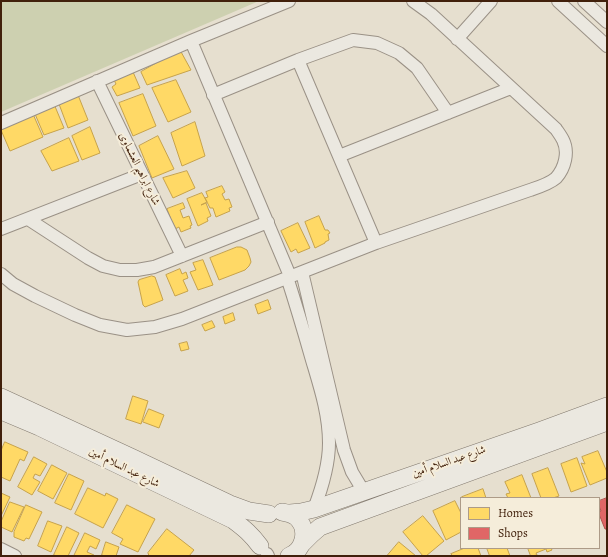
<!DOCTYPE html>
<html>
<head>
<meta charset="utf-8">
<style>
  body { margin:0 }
  #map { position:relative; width:608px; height:557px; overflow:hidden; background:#e6dfcf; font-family:Alegreya,serif }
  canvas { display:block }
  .frame { position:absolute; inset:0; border:2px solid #41200b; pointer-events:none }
  .legend { position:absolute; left:460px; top:497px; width:140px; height:52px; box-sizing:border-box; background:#f5edda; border:1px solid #ad9b87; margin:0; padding:5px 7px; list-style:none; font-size:12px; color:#41200b }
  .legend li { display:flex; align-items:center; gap:8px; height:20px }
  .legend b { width:20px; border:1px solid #ad9b87 }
</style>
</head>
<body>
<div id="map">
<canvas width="608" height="557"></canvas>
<div class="frame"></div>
<ul class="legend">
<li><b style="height:11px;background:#ffd966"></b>Homes</li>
<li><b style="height:11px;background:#e06666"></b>Shops</li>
</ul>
</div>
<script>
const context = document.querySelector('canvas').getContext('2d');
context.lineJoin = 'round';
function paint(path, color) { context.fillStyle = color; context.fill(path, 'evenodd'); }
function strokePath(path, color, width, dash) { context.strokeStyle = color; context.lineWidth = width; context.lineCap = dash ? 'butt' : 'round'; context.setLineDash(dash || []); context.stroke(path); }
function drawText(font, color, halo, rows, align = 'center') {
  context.font = font + ' Alegreya,Amiri,serif'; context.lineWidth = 4; context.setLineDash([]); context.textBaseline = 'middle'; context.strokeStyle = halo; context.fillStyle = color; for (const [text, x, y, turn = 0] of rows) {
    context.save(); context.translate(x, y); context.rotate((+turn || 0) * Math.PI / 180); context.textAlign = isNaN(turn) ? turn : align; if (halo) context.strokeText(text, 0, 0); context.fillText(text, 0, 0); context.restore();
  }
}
paint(new Path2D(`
  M 1,1 L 259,1 L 1,112 Z`), '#cdd0b0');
const homes = new Path2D(`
  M 180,50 L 191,70 L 147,85 L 141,72 Z
  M 133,72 L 140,88 L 117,96 L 112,87 L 116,84 L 114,80 Z
  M 176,80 L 191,112 L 168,122 L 152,88 Z
  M 143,94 L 156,126 L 133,136 L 119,103 Z
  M 78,95 L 88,120 L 68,128 L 59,104 Z
  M 54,104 L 64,128 L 44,135 L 35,114 Z
  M 33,114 L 43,137 L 10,151 L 1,130 L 1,128 Z
  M 195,122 L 205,156 L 182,166 L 171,133 Z
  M 90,127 L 100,153 L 82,160 L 72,136 Z
  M 158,136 L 174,169 L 152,178 L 139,146 Z
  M 69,138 L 79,161 L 52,171 L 41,151 Z
  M 187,171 L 195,188 L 173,198 L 163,178 Z
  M 222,186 L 225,192 L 222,194 L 225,200 L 229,199 L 232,207 L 229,208 L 230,211 L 216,217 L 213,208 L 210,208 L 205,198 L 208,197 L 206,192 Z
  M 202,193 L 207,202 L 201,205 L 206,203 L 211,216 L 207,218 L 208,221 L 198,226 L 187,199 Z
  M 183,203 L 185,208 L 180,210 L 183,218 L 189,216 L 192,225 L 190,226 L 191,228 L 181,232 L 179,227 L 175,229 L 172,221 L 169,222 L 167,217 L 170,217 L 167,209 Z
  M 319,216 L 325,230 L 328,230 L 330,233 L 328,234 L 329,240 L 325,242 L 325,243 L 315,248 L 305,222 Z
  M 298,223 L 310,248 L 298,253 L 296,249 L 291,252 L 281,231 Z
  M 237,247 L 241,247 L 247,250 L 250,258 L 251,262 L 249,266 L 245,270 L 219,280 L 210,258 Z
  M 203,260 L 213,285 L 198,290 L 190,272 L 196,270 L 193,263 Z
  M 180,269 L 182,274 L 186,272 L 188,278 L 183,280 L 188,291 L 175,296 L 166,275 Z
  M 152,276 L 155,277 L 163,300 L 145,307 L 143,305 L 138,282 L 139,280 Z
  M 268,300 L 271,309 L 258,314 L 255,305 Z
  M 233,313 L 235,320 L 225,324 L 223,317 Z
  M 212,321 L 215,327 L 205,331 L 202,325 Z
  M 187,342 L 189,349 L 181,351 L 179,344 Z
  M 133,396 L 148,401 L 141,424 L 126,419 Z
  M 149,409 L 164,415 L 159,428 L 143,422 Z
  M 5,442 L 28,452 L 24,461 L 20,459 L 10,481 L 1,477 L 1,451 Z
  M 598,451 L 607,472 L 607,478 L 590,485 L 581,463 L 585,464 L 582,457 Z
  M 34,457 L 47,464 L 40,476 L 35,474 L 33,478 L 40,482 L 32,495 L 18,487 Z
  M 577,458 L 587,486 L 571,492 L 561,464 Z
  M 52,465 L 67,473 L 53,499 L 38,491 Z
  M 548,468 L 559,496 L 553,498 L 541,498 L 532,474 Z
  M 69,474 L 84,481 L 71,510 L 55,503 Z
  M 522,475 L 531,498 L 508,498 L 506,494 L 510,493 L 505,482 Z
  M 88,488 L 105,496 L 106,493 L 118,499 L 103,528 L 75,514 Z
  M 483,489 L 486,498 L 463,498 L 462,497 Z
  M 1,493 L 10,497 L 1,516 Z
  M 455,501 L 461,513 L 461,532 L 446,540 L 433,511 Z
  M 10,502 L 24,507 L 12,532 L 1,527 L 1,522 Z
  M 26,505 L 42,512 L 29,539 L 26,538 L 24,541 L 14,537 L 14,532 Z
  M 127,505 L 155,519 L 138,552 L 120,544 L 123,539 L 112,533 Z
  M 423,516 L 444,541 L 426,556 L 423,556 L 403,532 Z
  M 48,521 L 62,526 L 51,552 L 38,546 Z
  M 67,527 L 79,533 L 68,556 L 57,556 L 54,555 Z
  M 167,529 L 194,550 L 189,556 L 149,556 L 148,553 Z
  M 85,533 L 100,540 L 96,549 L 90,546 L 87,552 L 94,555 L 93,556 L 74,556 Z
  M 106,542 L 119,547 L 116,556 L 105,556 L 102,555 Z
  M 399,542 L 416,556 L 387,556 Z
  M 465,548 L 478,548 L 481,556 L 453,556 L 451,554 Z
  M 487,548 L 507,548 L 510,556 L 490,556 Z
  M 528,548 L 551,548 L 552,550 L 547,552 L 546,549 L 536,553 L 537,555 L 531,556 Z`);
paint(homes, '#ffd966');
strokePath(homes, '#c6a24b', 1);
const shops = new Path2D(`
  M 607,498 L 607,529 L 605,529 L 599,514 L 599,512 L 601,511 L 599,506 L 599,501 Z`);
paint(shops, '#e06666');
strokePath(shops, '#b0514b', 1);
const street = new Path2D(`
  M 558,1 L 607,46
  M 584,1 L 607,22
  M 457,39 L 491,1
  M 191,41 L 290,276
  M 298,60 L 376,243
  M 97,81 L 182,256
  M 213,95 L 298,60 L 353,40 L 377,43 L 399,53 L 417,68 L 448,113
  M 1,123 L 191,41 L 289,1
  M 339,156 L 511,88
  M 28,219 L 88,258 L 103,266 L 120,270 L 137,270 L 154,267 L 268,222
  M 1,229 L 142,174
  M 302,272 L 344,450 L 352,472 L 364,492
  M 1,274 L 13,284 L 35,296 L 75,315 L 100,325 L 127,330 L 155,327 L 182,319 L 376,243 L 530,190 C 539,187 549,184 556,178 C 565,168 569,152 563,140 C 561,136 558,132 556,129 L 431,14 L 413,1
  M 287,277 C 296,305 304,332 312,360 C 320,387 329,414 329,443 C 329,466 322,488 314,509
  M 1,549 L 15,556
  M 267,554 L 268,556`);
const secondary = new Path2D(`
  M 1,397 L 133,458 L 230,504 L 249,511 L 269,514
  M 1,411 L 39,427 L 233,520 C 245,529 251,534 260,546
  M 282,512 C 288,513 293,514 297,518 C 309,530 304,550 289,556
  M 290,513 L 301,512 L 314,509 L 539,431 L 607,406
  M 302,544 L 312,534 L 320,527 L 607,422`);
strokePath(street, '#9a9186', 14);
strokePath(secondary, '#81786d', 18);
strokePath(street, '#ebe8e0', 12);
strokePath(secondary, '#ebe8e0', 17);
drawText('11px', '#41200b', '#f5edda', [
  ["شارع ابراهيم العشماوى",139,169,64],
  ["شارع عبد السلام أمين",449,462,-19],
  ["شارع عبد السلام أمين",124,468,26]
]);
</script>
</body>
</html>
